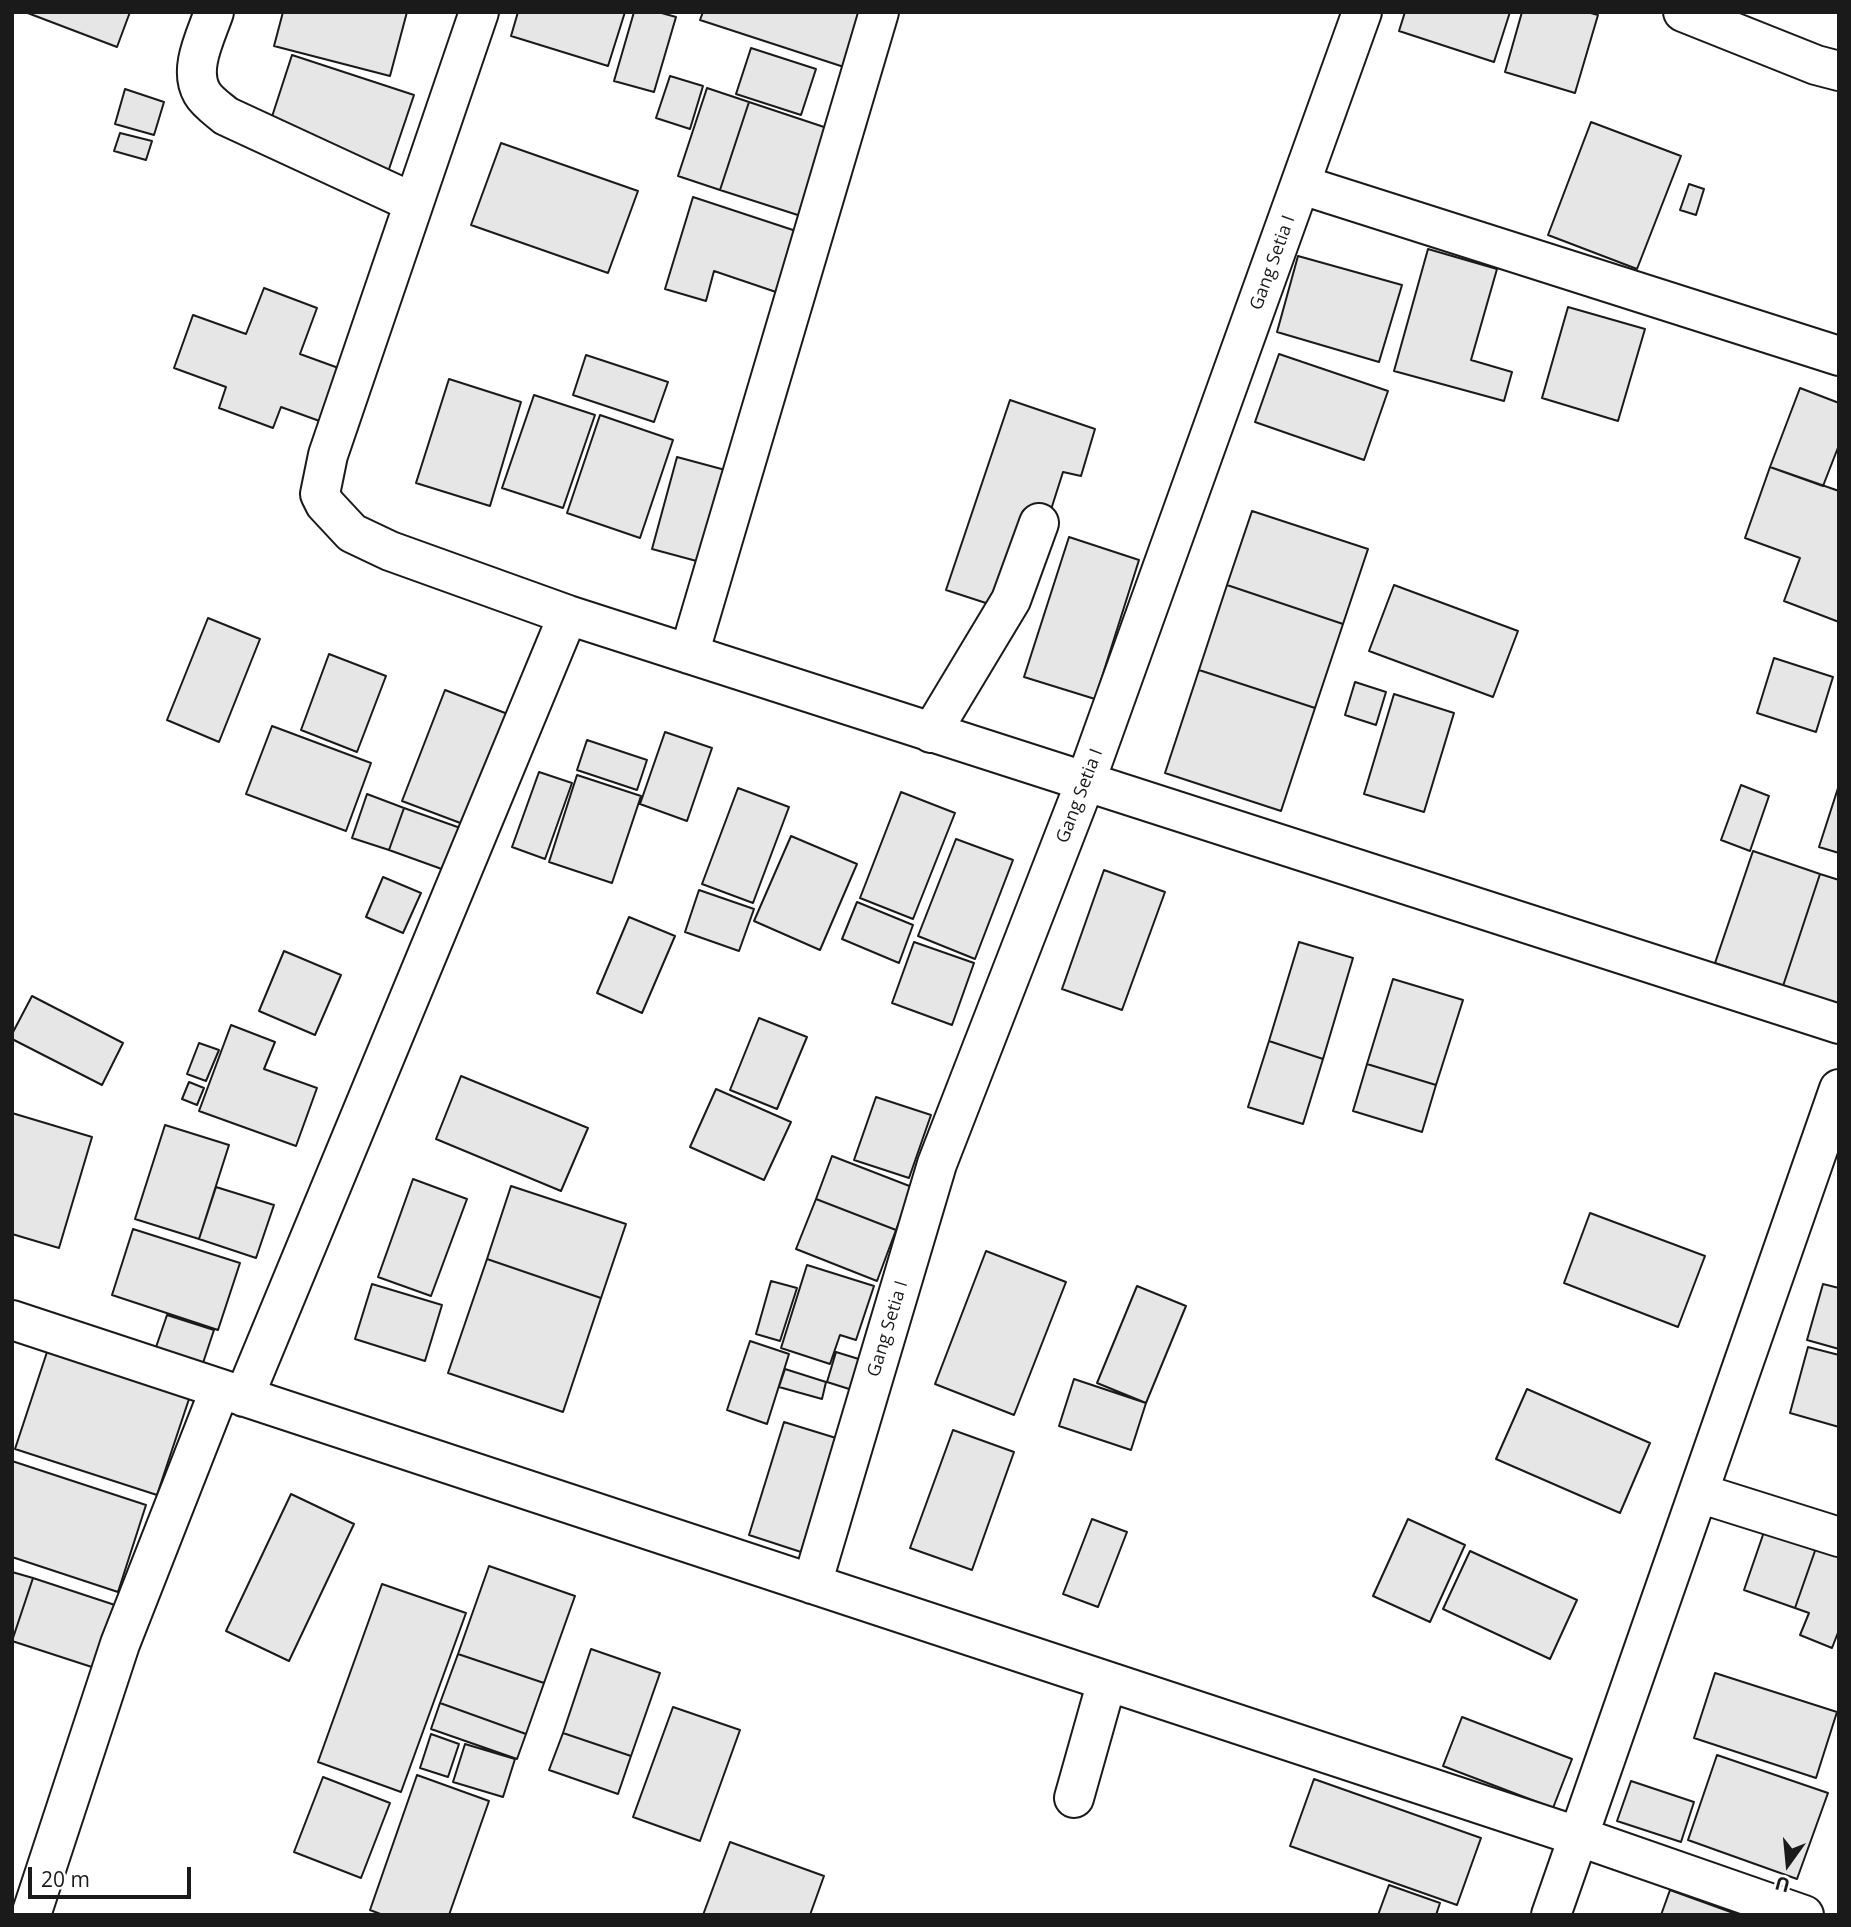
<!DOCTYPE html>
<html>
<head>
<meta charset="utf-8">
<style>
  body { margin:0 }
  #map { position:relative; width:1851px; height:1927px; overflow:hidden; background:#fff; font-family:"Open Sans",sans-serif }
  canvas { display:block }
  .frame { position:absolute; inset:0; border:14px solid #1a1a1a; pointer-events:none }
  .north { position:absolute; left:1753px; top:1829px; width:70px; height:70px; -webkit-text-stroke:5px #fff; paint-order:stroke; rotate:195deg; font-size:19px; font-weight:700; line-height:28px; text-align:center; color:#1a1a1a }
  .north::after { content:''; display:block; margin:auto; width:24px; height:32px; background:#1a1a1a; clip-path:polygon(50% 0,100% 100%,50% 72%,0 100%) }
  .scale { position:absolute; left:28px; top:1867px; width:163px; height:32px; box-sizing:border-box; border:4px solid #1a1a1a; border-top:0; padding-left:9px; font-size:21px; line-height:24px; white-space:nowrap; color:#1a1a1a; -webkit-text-stroke:5px #fff; paint-order:stroke }
</style>
</head>
<body>
<div id="map">
<canvas width="1851" height="1927"></canvas>
<div class="frame"></div>
<div class="north">U</div>
<div class="scale">20 m</div>
</div>
<script>
const context = document.querySelector('canvas').getContext('2d');
context.lineJoin = 'round';
function paint(path, color) { context.fillStyle = color; context.fill(path, 'evenodd'); }
function strokePath(path, color, width, dash) { context.strokeStyle = color; context.lineWidth = width; context.lineCap = dash ? 'butt' : 'round'; context.setLineDash(dash || []); context.stroke(path); }
function drawText(font, color, halo, rows, align = 'center') {
  context.font = font + ' "Open Sans",sans-serif'; context.lineWidth = 5; context.setLineDash([]); context.textBaseline = 'middle'; context.strokeStyle = halo; context.fillStyle = color; for (const [text, x, y, turn = 0] of rows) {
    context.save(); context.translate(x, y); context.rotate((+turn || 0) * Math.PI / 180); context.textAlign = isNaN(turn) ? turn : align; if (halo) context.strokeText(text, 0, 0); context.fillText(text, 0, 0); context.restore();
  }
}
const building = new Path2D(`
  M 25,12 L 130,12 L 117,47 Z
  M 283,12 L 407,12 L 390,76 L 274,46 Z
  M 518,12 L 625,12 L 608,66 L 511,36 Z
  M 634,12 L 658,12 L 676,17 L 654,92 L 614,81 Z
  M 703,12 L 864,12 L 847,68 L 700,20 Z
  M 1405,12 L 1510,12 L 1494,62 L 1399,31 Z
  M 1522,12 L 1587,12 L 1598,15 L 1575,93 L 1505,72 Z
  M 751,48 L 816,69 L 801,115 L 736,94 Z
  M 292,55 L 414,95 L 388,172 L 267,132 Z
  M 670,76 L 703,86 L 690,129 L 656,118 Z
  M 707,88 L 749,102 L 720,190 L 678,176 Z
  M 125,89 L 164,102 L 154,135 L 115,124 Z
  M 749,102 L 833,130 L 804,217 L 720,190 Z
  M 1591,122 L 1681,156 L 1637,269 L 1548,235 Z
  M 120,133 L 152,141 L 146,160 L 114,151 Z
  M 501,143 L 638,191 L 608,273 L 471,225 Z
  M 1689,184 L 1704,189 L 1696,215 L 1680,210 Z
  M 693,197 L 796,231 L 776,292 L 714,271 L 706,301 L 665,289 Z
  M 1428,249 L 1497,269 L 1471,360 L 1512,372 L 1504,401 L 1394,371 Z
  M 1298,256 L 1402,285 L 1379,362 L 1277,332 Z
  M 264,288 L 317,308 L 300,354 L 344,370 L 325,423 L 281,407 L 273,428 L 219,408 L 226,387 L 174,368 L 193,315 L 246,334 Z
  M 1568,307 L 1645,329 L 1618,421 L 1542,398 Z
  M 1279,354 L 1388,391 L 1364,460 L 1255,422 Z
  M 586,355 L 668,382 L 654,422 L 573,395 Z
  M 449,379 L 521,402 L 490,506 L 416,483 Z
  M 1800,388 L 1839,403 L 1839,445 L 1823,486 L 1770,467 Z
  M 534,395 L 595,415 L 563,508 L 502,488 Z
  M 1010,400 L 1095,429 L 1081,476 L 1063,472 L 1048,519 L 1023,511 L 992,605 L 946,590 Z
  M 600,415 L 673,440 L 640,538 L 567,513 Z
  M 677,457 L 729,471 L 704,563 L 652,549 Z
  M 1770,467 L 1839,491 L 1839,622 L 1784,601 L 1800,558 L 1745,538 Z
  M 1252,511 L 1368,549 L 1343,624 L 1227,585 Z
  M 1069,537 L 1139,560 L 1095,699 L 1024,677 Z
  M 1227,585 L 1343,624 L 1315,708 L 1199,670 Z
  M 1394,585 L 1518,631 L 1493,697 L 1369,651 Z
  M 208,618 L 260,639 L 219,742 L 167,720 Z
  M 329,654 L 386,676 L 357,752 L 301,730 Z
  M 1774,658 L 1833,677 L 1816,732 L 1757,713 Z
  M 1199,670 L 1315,708 L 1281,811 L 1165,773 Z
  M 1355,682 L 1386,692 L 1376,725 L 1345,715 Z
  M 445,690 L 513,716 L 471,827 L 402,801 Z
  M 1394,694 L 1454,713 L 1424,812 L 1364,794 Z
  M 272,726 L 371,763 L 346,831 L 246,794 Z
  M 665,732 L 712,748 L 687,821 L 640,804 Z
  M 587,740 L 647,760 L 637,790 L 577,770 Z
  M 539,772 L 572,783 L 545,859 L 512,847 Z
  M 577,775 L 641,796 L 612,883 L 549,862 Z
  M 1741,785 L 1769,796 L 1750,851 L 1721,840 Z
  M 1839,785 L 1839,853 L 1819,847 Z
  M 738,788 L 789,807 L 753,903 L 702,884 Z
  M 901,792 L 955,813 L 913,919 L 860,898 Z
  M 367,794 L 404,808 L 389,850 L 352,838 Z
  M 404,808 L 466,830 L 450,872 L 389,850 Z
  M 791,836 L 857,864 L 820,950 L 754,921 Z
  M 956,839 L 1013,860 L 975,959 L 918,936 Z
  M 1753,851 L 1820,874 L 1783,986 L 1715,963 Z
  M 1104,870 L 1165,892 L 1122,1010 L 1062,989 Z
  M 1820,874 L 1839,880 L 1839,1005 L 1783,986 Z
  M 383,877 L 421,893 L 403,933 L 366,917 Z
  M 699,890 L 754,909 L 739,951 L 685,932 Z
  M 857,902 L 913,925 L 899,963 L 842,939 Z
  M 629,917 L 675,936 L 642,1013 L 597,993 Z
  M 914,942 L 974,963 L 952,1025 L 892,1003 Z
  M 1299,942 L 1353,958 L 1323,1059 L 1269,1041 Z
  M 284,951 L 341,975 L 315,1035 L 259,1011 Z
  M 1393,979 L 1463,1000 L 1436,1085 L 1367,1064 Z
  M 32,996 L 123,1043 L 102,1085 L 12,1039 L 12,1034 Z
  M 759,1018 L 807,1037 L 777,1109 L 730,1090 Z
  M 231,1025 L 275,1042 L 264,1069 L 317,1088 L 296,1146 L 199,1111 Z
  M 1269,1041 L 1323,1059 L 1303,1124 L 1248,1107 Z
  M 199,1043 L 219,1050 L 206,1081 L 187,1074 Z
  M 1367,1064 L 1436,1085 L 1422,1132 L 1353,1111 Z
  M 461,1076 L 588,1128 L 561,1191 L 436,1139 Z
  M 189,1082 L 204,1088 L 197,1105 L 182,1099 Z
  M 716,1089 L 791,1122 L 764,1180 L 690,1147 Z
  M 876,1097 L 931,1115 L 909,1178 L 854,1160 Z
  M 12,1113 L 92,1137 L 59,1248 L 12,1234 Z
  M 165,1125 L 229,1145 L 199,1239 L 135,1219 Z
  M 832,1156 L 912,1187 L 896,1230 L 816,1199 Z
  M 413,1179 L 467,1199 L 431,1296 L 378,1277 Z
  M 511,1186 L 626,1224 L 601,1298 L 487,1259 Z
  M 216,1187 L 274,1205 L 256,1258 L 199,1239 Z
  M 816,1199 L 896,1230 L 877,1281 L 796,1249 Z
  M 1590,1213 L 1705,1256 L 1678,1327 L 1564,1283 Z
  M 133,1229 L 240,1263 L 218,1330 L 112,1295 Z
  M 986,1251 L 1066,1282 L 1014,1415 L 935,1384 Z
  M 487,1259 L 601,1298 L 563,1412 L 448,1373 Z
  M 807,1265 L 874,1286 L 856,1340 L 840,1335 L 830,1364 L 781,1348 Z
  M 771,1281 L 797,1288 L 780,1341 L 756,1334 Z
  M 372,1284 L 442,1305 L 425,1361 L 355,1339 Z
  M 1823,1284 L 1839,1288 L 1839,1349 L 1807,1340 Z
  M 1137,1286 L 1186,1306 L 1146,1403 L 1097,1383 Z
  M 167,1315 L 214,1330 L 201,1369 L 154,1353 Z
  M 750,1341 L 789,1354 L 767,1424 L 727,1410 Z
  M 1808,1347 L 1839,1355 L 1839,1427 L 1790,1413 Z
  M 48,1349 L 190,1396 L 157,1495 L 15,1449 Z
  M 836,1352 L 875,1364 L 865,1394 L 827,1382 Z
  M 785,1369 L 826,1382 L 822,1399 L 779,1387 Z
  M 1074,1379 L 1146,1403 L 1131,1450 L 1059,1426 Z
  M 1527,1389 L 1650,1443 L 1620,1513 L 1496,1459 Z
  M 784,1422 L 836,1438 L 801,1552 L 749,1535 Z
  M 953,1430 L 1014,1452 L 972,1570 L 910,1548 Z
  M 12,1461 L 146,1505 L 118,1592 L 12,1557 Z
  M 291,1494 L 354,1524 L 289,1661 L 226,1631 Z
  M 1092,1519 L 1127,1532 L 1098,1607 L 1063,1594 Z
  M 1408,1519 L 1465,1545 L 1430,1622 L 1373,1596 Z
  M 1765,1529 L 1816,1548 L 1795,1608 L 1744,1590 Z
  M 1816,1548 L 1839,1556 L 1839,1630 L 1832,1648 L 1800,1635 L 1809,1613 L 1795,1608 Z
  M 1470,1551 L 1577,1600 L 1550,1659 L 1443,1609 Z
  M 489,1566 L 575,1596 L 544,1683 L 458,1654 Z
  M 12,1572 L 33,1578 L 12,1641 Z
  M 33,1578 L 121,1607 L 101,1670 L 12,1641 Z
  M 382,1584 L 466,1613 L 401,1792 L 318,1762 Z
  M 591,1649 L 660,1673 L 631,1756 L 563,1733 Z
  M 458,1654 L 544,1683 L 526,1734 L 440,1703 Z
  M 1715,1673 L 1837,1712 L 1816,1778 L 1694,1738 Z
  M 440,1703 L 526,1734 L 517,1759 L 431,1729 Z
  M 673,1707 L 740,1730 L 700,1841 L 633,1817 Z
  M 1462,1717 L 1572,1759 L 1553,1808 L 1443,1766 Z
  M 563,1733 L 631,1756 L 618,1794 L 549,1770 Z
  M 431,1734 L 459,1744 L 448,1777 L 420,1768 Z
  M 465,1744 L 515,1759 L 503,1797 L 453,1782 Z
  M 1717,1755 L 1828,1793 L 1797,1879 L 1688,1840 Z
  M 417,1775 L 489,1801 L 449,1915 L 383,1915 L 370,1910 Z
  M 323,1777 L 390,1803 L 361,1878 L 294,1852 Z
  M 1314,1779 L 1481,1838 L 1457,1905 L 1290,1846 Z
  M 1631,1781 L 1694,1802 L 1681,1842 L 1617,1821 Z
  M 730,1842 L 824,1876 L 810,1915 L 703,1915 Z
  M 1389,1885 L 1440,1903 L 1436,1915 L 1378,1915 Z
  M 1670,1890 L 1739,1915 L 1661,1915 Z`);
paint(building, '#e6e6e6');
strokePath(building, '#1a1a1a', 2);
const minor = new Path2D(`
  M 214,12 C 206,36 188,69 202,93 C 207,102 219,110 226,116 L 414,203
  M 479,12 L 328,455 L 320,494 L 325,504 L 352,533 L 390,551 L 568,615 L 1839,1024
  M 1683,12 L 1816,65 L 1839,71
  M 1302,185 L 1839,356
  M 689,654 L 879,12
  M 931,733 L 1011,600 L 1039,523
  M 12,1320 L 1580,1837 L 1804,1915
  M 244,1397 L 568,615
  M 1699,1493 L 1839,1537
  M 812,1584 L 937,1164 L 1085,783 L 1362,12
  M 1074,1798 L 1107,1681
  M 31,1915 L 120,1644 L 220,1389
  M 1551,1915 L 1839,1089`);
strokePath(minor, '#1a1a1a', 42);
strokePath(minor, '#fff', 38);
drawText('18px', '#1a1a1a', '#fff', [
  ["Gang Setia I",1273,263,-70],
  ["Gang Setia I",1080,796,-69],
  ["Gang Setia I",888,1329,-73]
]);
</script>
</body>
</html>
